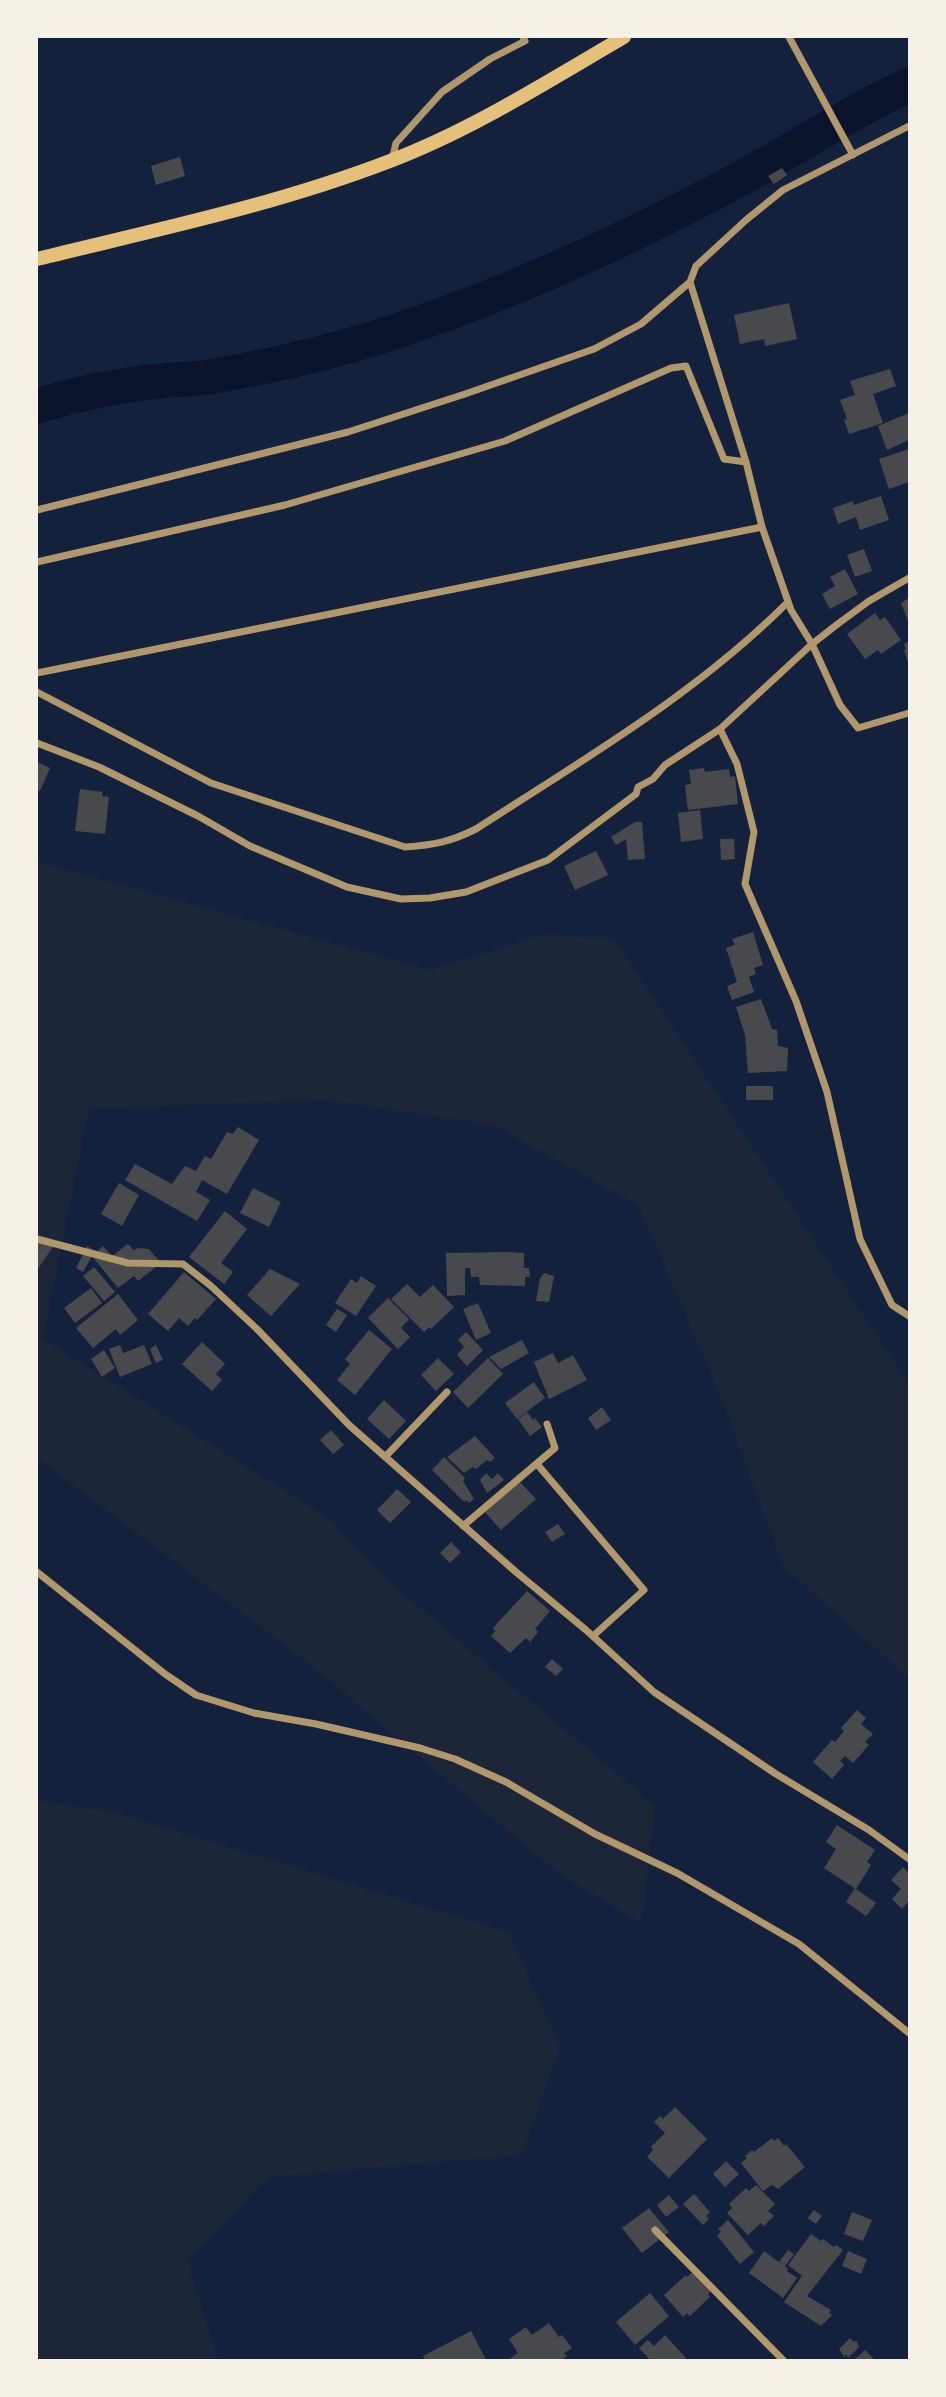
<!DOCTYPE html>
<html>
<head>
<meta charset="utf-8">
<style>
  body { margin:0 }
  #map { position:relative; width:946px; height:2397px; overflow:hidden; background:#14213d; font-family:"Asap Condensed",sans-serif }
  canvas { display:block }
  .frame { position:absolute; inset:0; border:38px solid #f6f1e7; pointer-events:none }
</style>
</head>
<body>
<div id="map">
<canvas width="946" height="2397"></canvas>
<div class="frame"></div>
</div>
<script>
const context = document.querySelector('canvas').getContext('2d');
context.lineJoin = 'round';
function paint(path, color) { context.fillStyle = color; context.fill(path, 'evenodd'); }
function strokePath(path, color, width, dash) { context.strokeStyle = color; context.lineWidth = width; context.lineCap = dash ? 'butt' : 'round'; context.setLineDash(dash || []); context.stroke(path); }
paint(new Path2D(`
  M 37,862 L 431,970 L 545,934 L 614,939 L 909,1384 L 909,1678 L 783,1566 L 722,1400 L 639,1206 L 493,1125 L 326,1100 L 89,1109 L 43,1339 L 327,1517 L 402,1593 L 655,1806 L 642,1923 L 562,1876 L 296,1653 L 37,1458 Z
  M 37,1801 L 110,1811 L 508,1932 L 560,2046 L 522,2155 L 270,2177 L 187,2259 L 218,2360 L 37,2360 Z`), '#1d2539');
strokePath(new Path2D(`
  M 37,406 C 74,395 112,386 151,382 C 170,379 190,380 209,377 C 278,365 348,349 414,325 C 519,289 621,242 719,190 C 784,157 843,115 909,85`), '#0b132b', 35);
paint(new Path2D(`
  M 180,157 L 185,176 L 156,185 L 151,166 Z
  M 782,168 L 787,175 L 774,184 L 768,176 Z
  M 789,303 L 797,339 L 765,346 L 764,339 L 740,344 L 734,315 Z
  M 890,369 L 896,386 L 873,394 L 883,423 L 849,434 L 844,420 L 847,419 L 840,400 L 855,395 L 850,381 Z
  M 909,413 L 909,440 L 887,450 L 878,426 Z
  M 909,449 L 909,482 L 889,489 L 879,459 Z
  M 881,496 L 889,520 L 860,530 L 856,517 L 838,524 L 833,508 L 853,501 L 854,505 Z
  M 864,549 L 872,571 L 855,577 L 847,555 Z
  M 845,569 L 858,594 L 830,609 L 822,594 L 835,586 L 830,577 Z
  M 909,598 L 909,623 L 901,603 Z
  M 875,613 L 880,620 L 885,617 L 901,640 L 881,654 L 878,650 L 865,659 L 847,634 Z
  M 909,641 L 909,666 L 904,650 L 906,649 L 904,644 Z
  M 37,762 L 50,768 L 40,791 L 37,790 Z
  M 704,768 L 705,772 L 729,769 L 730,777 L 735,776 L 738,804 L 688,810 L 685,785 L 691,784 L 689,770 Z
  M 80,789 L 103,792 L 102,796 L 109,797 L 105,834 L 75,831 Z
  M 700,810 L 703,839 L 681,842 L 678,813 Z
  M 635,822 L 642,822 L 645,859 L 628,860 L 626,839 L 616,845 L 611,837 Z
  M 720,839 L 734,839 L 735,859 L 721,860 Z
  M 596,851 L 608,875 L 575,890 L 564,866 Z
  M 753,932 L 763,965 L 754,968 L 756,974 L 749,977 L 754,992 L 732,1000 L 727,986 L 737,982 L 726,948 L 735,945 L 732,939 Z
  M 761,999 L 772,1029 L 777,1030 L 778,1046 L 788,1048 L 787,1071 L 748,1073 L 745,1035 L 736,1007 Z
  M 746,1086 L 773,1086 L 773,1100 L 746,1100 Z
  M 238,1127 L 259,1140 L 227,1194 L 202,1180 L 196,1192 L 210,1200 L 197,1221 L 125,1180 L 135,1164 L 172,1184 L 185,1166 L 196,1171 L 205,1156 L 211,1159 L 227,1132 L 233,1134 Z
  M 119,1183 L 139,1195 L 122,1226 L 101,1214 Z
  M 253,1188 L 281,1202 L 269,1227 L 240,1213 Z
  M 225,1211 L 247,1229 L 221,1263 L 233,1272 L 224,1284 L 189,1257 Z
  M 37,1236 L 53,1247 L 37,1270 Z
  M 128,1244 L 134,1250 L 137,1248 L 149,1249 L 161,1263 L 138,1281 L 134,1276 L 118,1288 L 92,1256 L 103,1246 L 112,1256 Z
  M 87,1246 L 95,1251 L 83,1272 L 76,1268 Z
  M 509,1252 L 524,1253 L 524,1268 L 529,1268 L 530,1277 L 525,1277 L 525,1286 L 480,1285 L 479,1277 L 471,1277 L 470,1268 L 465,1268 L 465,1295 L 447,1296 L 446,1253 Z
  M 94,1267 L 115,1292 L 104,1301 L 83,1276 Z
  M 270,1269 L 300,1284 L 271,1316 L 247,1295 Z
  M 184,1272 L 216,1299 L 197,1320 L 195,1318 L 188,1326 L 179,1318 L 168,1331 L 148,1314 Z
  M 544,1273 L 554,1276 L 549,1302 L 536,1301 L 540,1278 Z
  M 361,1276 L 376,1286 L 356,1316 L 335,1303 L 351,1279 L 357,1283 Z
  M 407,1284 L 420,1297 L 433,1285 L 454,1307 L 431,1329 L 429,1327 L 424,1332 L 391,1299 Z
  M 91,1288 L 102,1303 L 75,1323 L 64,1308 Z
  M 118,1294 L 138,1320 L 120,1335 L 116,1329 L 93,1348 L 76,1328 Z
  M 388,1298 L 409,1319 L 401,1328 L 410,1337 L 398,1349 L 368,1318 Z
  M 478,1303 L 491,1333 L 476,1340 L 463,1309 Z
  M 337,1309 L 347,1315 L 336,1332 L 326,1325 Z
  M 369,1330 L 392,1349 L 355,1395 L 337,1380 L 350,1364 L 345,1359 Z
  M 466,1332 L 483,1350 L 467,1366 L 457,1355 L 464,1347 L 458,1340 Z
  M 522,1340 L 529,1353 L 501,1369 L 489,1357 Z
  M 202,1342 L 225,1364 L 216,1374 L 222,1380 L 212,1391 L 182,1364 Z
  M 120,1345 L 123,1353 L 144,1345 L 152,1364 L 120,1377 L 109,1349 Z
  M 156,1345 L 163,1360 L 156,1363 L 150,1349 Z
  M 104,1350 L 115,1368 L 102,1377 L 91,1359 Z
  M 553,1353 L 558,1363 L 573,1355 L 587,1380 L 549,1399 L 534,1362 Z
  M 438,1358 L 454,1374 L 436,1391 L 421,1375 Z
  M 488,1358 L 503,1374 L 468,1408 L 453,1392 Z
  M 534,1382 L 545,1398 L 517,1419 L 505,1403 Z
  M 384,1400 L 406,1421 L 389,1439 L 367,1419 Z
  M 602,1407 L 611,1420 L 596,1430 L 588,1418 Z
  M 527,1412 L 533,1420 L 535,1418 L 542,1427 L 530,1436 L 518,1419 Z
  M 331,1430 L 344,1445 L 333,1454 L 320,1440 Z
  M 475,1436 L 495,1458 L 490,1462 L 487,1460 L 476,1469 L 473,1467 L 464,1473 L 447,1457 Z
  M 444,1457 L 465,1478 L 463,1481 L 474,1499 L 469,1503 L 466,1500 L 464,1502 L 432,1470 Z
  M 486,1473 L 492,1479 L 498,1473 L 504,1480 L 487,1493 L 480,1480 Z
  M 518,1480 L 536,1499 L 501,1530 L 484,1511 Z
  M 397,1489 L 411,1502 L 390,1523 L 377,1510 Z
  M 558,1524 L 565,1534 L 552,1542 L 545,1532 Z
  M 451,1542 L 461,1552 L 450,1563 L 440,1553 Z
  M 527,1591 L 550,1611 L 535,1629 L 538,1632 L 530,1642 L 526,1638 L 510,1653 L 491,1636 L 495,1631 L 493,1628 Z
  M 552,1659 L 563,1669 L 556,1676 L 545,1667 Z
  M 857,1710 L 866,1718 L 861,1724 L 873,1734 L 865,1742 L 869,1745 L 853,1763 L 845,1756 L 840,1761 L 844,1765 L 832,1779 L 813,1762 L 832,1740 L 835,1742 L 844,1731 L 841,1728 Z
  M 837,1825 L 875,1850 L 867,1862 L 871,1865 L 856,1889 L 824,1868 L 836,1849 L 826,1842 Z
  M 903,1867 L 909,1873 L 909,1901 L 902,1909 L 892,1899 L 901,1889 L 891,1880 Z
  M 855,1888 L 876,1903 L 866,1916 L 846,1902 Z
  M 675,2107 L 707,2139 L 669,2178 L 647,2157 L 653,2150 L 651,2147 L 665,2133 L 654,2122 L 660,2116 L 663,2119 Z
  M 772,2138 L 774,2141 L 778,2138 L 784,2146 L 786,2144 L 805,2167 L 778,2189 L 772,2185 L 763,2191 L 741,2163 L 747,2158 L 745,2156 L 752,2150 L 754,2152 Z
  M 726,2161 L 739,2174 L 725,2187 L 713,2174 Z
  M 756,2185 L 775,2204 L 768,2211 L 774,2216 L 764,2226 L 761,2223 L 748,2235 L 727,2213 L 732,2208 L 729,2204 L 746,2188 L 749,2191 Z
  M 694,2194 L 710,2212 L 706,2216 L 709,2219 L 703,2225 L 683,2204 Z
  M 669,2195 L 679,2207 L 666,2217 L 657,2205 Z
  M 649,2208 L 669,2232 L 642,2253 L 622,2228 Z
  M 814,2210 L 822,2216 L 816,2224 L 808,2218 Z
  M 852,2212 L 872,2220 L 863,2241 L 844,2234 Z
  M 728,2220 L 754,2252 L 740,2264 L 717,2236 L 721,2232 L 718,2229 Z
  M 811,2234 L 821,2241 L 823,2239 L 834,2247 L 836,2245 L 843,2250 L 807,2296 L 831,2310 L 829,2313 L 832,2315 L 821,2326 L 784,2302 L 802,2276 L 788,2265 Z
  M 788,2250 L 794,2254 L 785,2266 L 788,2269 L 787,2271 L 797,2278 L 783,2298 L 749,2273 L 764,2251 L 779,2262 Z
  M 848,2251 L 867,2259 L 861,2274 L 842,2266 Z
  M 696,2269 L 714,2289 L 708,2294 L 710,2297 L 690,2316 L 687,2313 L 683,2317 L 664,2295 L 686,2275 L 687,2277 Z
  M 650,2293 L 669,2316 L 635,2345 L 616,2322 Z
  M 549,2323 L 559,2337 L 562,2335 L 572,2348 L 564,2353 L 567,2356 L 561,2360 L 508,2360 L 518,2353 L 509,2339 L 526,2327 L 532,2335 Z
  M 471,2331 L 486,2360 L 425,2360 L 423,2356 Z
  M 665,2335 L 686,2358 L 683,2360 L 650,2360 L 639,2348 L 648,2340 L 654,2346 Z
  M 850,2338 L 854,2342 L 856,2340 L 859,2347 L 848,2358 L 846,2355 L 844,2357 L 839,2349 Z
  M 865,2350 L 875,2360 L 854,2360 Z`), '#48494c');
strokePath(new Path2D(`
  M 789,37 L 853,155
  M 909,126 L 783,190 L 746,220 L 696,266 L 690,282 L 746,462 L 762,527 L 791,610 L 812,644 L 840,705 L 858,728 L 909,713
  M 392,160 L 396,143 L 442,92 L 490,59 L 525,41 L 523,37
  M 37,510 L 348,432 L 465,394 L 594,349 L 641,324 L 690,282
  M 37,562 L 285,505 L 505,441 L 671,368 L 686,366 L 724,459 L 746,462
  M 37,673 L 762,527
  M 37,692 L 211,783 L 405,847 C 434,845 450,842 476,829 C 584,759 696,694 788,602
  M 720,729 L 737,764 L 754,832 L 745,884 L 796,1001 L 827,1092 L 860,1239 L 892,1305 L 909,1316
  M 37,743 L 99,767 L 198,816 L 250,846 L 347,887 L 401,899 L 430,898 L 466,892 L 548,860 L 636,794 L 638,787 L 653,779 L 665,765 L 720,729 L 812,644 L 839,623 L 869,601 L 909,578
  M 37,1239 L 128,1263 L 183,1264 L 211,1286 L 257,1329 L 349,1425 L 516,1572 L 586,1630 L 654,1692 L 776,1774 L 869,1830 L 909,1859
  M 385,1457 L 447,1392
  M 537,1464 L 644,1590 L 593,1636
  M 463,1526 L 555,1448 L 547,1424
  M 37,1572 L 165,1674 L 196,1695 L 254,1713 L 316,1724 L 420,1748 L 455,1759 L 506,1782 L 595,1834 L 677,1873 L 799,1944 L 909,2033
  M 655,2230 L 783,2360`), '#b1986c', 7);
strokePath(new Path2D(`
  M 37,259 C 155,230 276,205 390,161 C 472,130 548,81 624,37`), '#e5c07b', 14);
</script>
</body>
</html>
